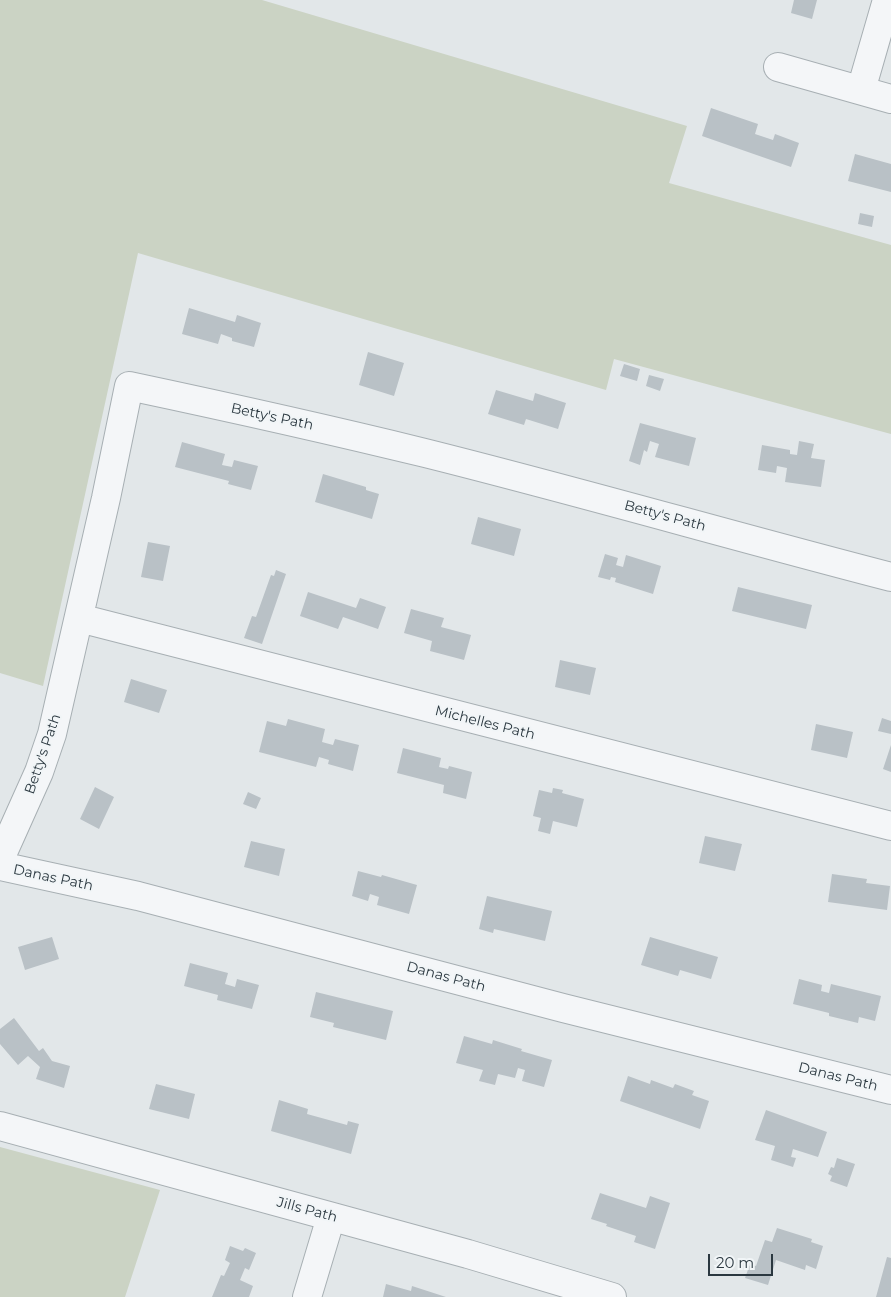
<!DOCTYPE html>
<html>
<head>
<meta charset="utf-8">
<style>
  body { margin:0 }
  #map { position:relative; width:891px; height:1297px; overflow:hidden; background:#e2e7e9; font-family:Montserrat,sans-serif }
  canvas { display:block }
  .scale { position:absolute; left:708px; top:1254px; width:65px; height:22px; box-sizing:border-box; border:2px solid #2b3840; border-top:0; padding-left:6px; font-size:15px; line-height:18px; white-space:nowrap; color:#2b3840; -webkit-text-stroke:4px #f1f5f7; paint-order:stroke }
</style>
</head>
<body>
<div id="map">
<canvas width="891" height="1297"></canvas>
<div class="scale">20 m</div>
</div>
<script>
const context = document.querySelector('canvas').getContext('2d');
context.lineJoin = 'round';
function paint(path, color) { context.fillStyle = color; context.fill(path, 'evenodd'); }
function strokePath(path, color, width, dash) { context.strokeStyle = color; context.lineWidth = width; context.lineCap = dash ? 'butt' : 'round'; context.setLineDash(dash || []); context.stroke(path); }
function drawText(font, color, halo, rows, align = 'center') {
  context.font = font + ' Montserrat,sans-serif'; context.lineWidth = 4; context.setLineDash([]); context.textBaseline = 'middle'; context.strokeStyle = halo; context.fillStyle = color; for (const [text, x, y, turn = 0] of rows) {
    context.save(); context.translate(x, y); context.rotate((+turn || 0) * Math.PI / 180); context.textAlign = isNaN(turn) ? turn : align; if (halo) context.strokeText(text, 0, 0); context.fillText(text, 0, 0); context.restore();
  }
}
paint(new Path2D(`
  M 0,0 L 262,0 L 687,126 L 669,183 L 891,245 L 891,434 L 614,359 L 606,390 L 138,253 L 43,686 L 0,673 Z
  M 0,1147 L 160,1190 L 125,1297 L 0,1297 Z`), '#cbd3c4');
paint(new Path2D(`
  M 794,0 L 817,0 L 812,19 L 791,13 Z
  M 711,108 L 758,124 L 755,134 L 773,140 L 775,134 L 799,143 L 791,167 L 702,136 Z
  M 855,154 L 891,164 L 891,192 L 848,181 Z
  M 860,213 L 874,216 L 872,227 L 858,224 Z
  M 189,308 L 235,322 L 237,315 L 261,323 L 254,347 L 232,341 L 232,338 L 221,334 L 218,344 L 182,334 Z
  M 368,352 L 404,363 L 394,396 L 359,385 Z
  M 624,364 L 640,369 L 637,381 L 620,376 Z
  M 649,375 L 664,379 L 660,391 L 646,386 Z
  M 496,390 L 533,401 L 535,393 L 566,403 L 558,429 L 526,419 L 524,425 L 488,414 Z
  M 640,423 L 696,438 L 689,466 L 655,457 L 659,444 L 650,441 L 647,452 L 644,450 L 640,465 L 629,461 Z
  M 799,441 L 814,444 L 811,458 L 825,460 L 821,487 L 785,482 L 787,468 L 777,466 L 776,473 L 758,470 L 762,445 L 790,450 L 790,454 L 797,455 Z
  M 182,442 L 225,454 L 222,465 L 232,467 L 234,460 L 258,466 L 251,490 L 228,484 L 229,481 L 175,467 Z
  M 323,474 L 366,487 L 366,490 L 379,494 L 372,519 L 315,502 Z
  M 478,517 L 521,529 L 514,556 L 471,544 Z
  M 148,542 L 170,546 L 163,581 L 141,577 Z
  M 605,554 L 618,558 L 616,565 L 623,567 L 626,555 L 661,566 L 653,594 L 615,582 L 616,578 L 611,577 L 610,580 L 598,577 Z
  M 276,570 L 286,574 L 262,644 L 244,638 L 252,616 L 256,617 L 271,575 L 274,576 Z
  M 738,587 L 812,605 L 806,629 L 732,611 Z
  M 308,592 L 356,608 L 360,598 L 386,607 L 378,629 L 343,617 L 338,629 L 300,616 Z
  M 411,609 L 444,618 L 441,627 L 471,635 L 464,660 L 430,651 L 432,641 L 404,633 Z
  M 560,660 L 596,668 L 590,695 L 555,687 Z
  M 131,679 L 167,690 L 159,713 L 124,702 Z
  M 882,718 L 891,721 L 891,734 L 878,731 Z
  M 288,719 L 325,729 L 322,742 L 333,745 L 335,739 L 359,745 L 353,771 L 328,764 L 329,760 L 319,757 L 316,767 L 259,752 L 267,721 L 286,726 Z
  M 816,724 L 853,732 L 847,758 L 811,750 Z
  M 891,745 L 891,772 L 883,769 Z
  M 403,748 L 441,758 L 439,767 L 448,769 L 449,766 L 472,772 L 466,799 L 443,793 L 444,785 L 397,773 Z
  M 95,787 L 114,797 L 99,829 L 80,819 Z
  M 553,788 L 563,790 L 562,793 L 584,799 L 577,827 L 553,821 L 550,834 L 538,831 L 541,818 L 533,816 L 539,790 L 552,793 Z
  M 248,792 L 261,798 L 256,809 L 243,804 Z
  M 705,836 L 742,844 L 735,871 L 699,863 Z
  M 251,841 L 285,849 L 279,876 L 244,867 Z
  M 358,871 L 381,877 L 382,875 L 417,885 L 409,914 L 377,905 L 379,897 L 370,894 L 368,901 L 352,896 Z
  M 832,874 L 867,879 L 866,883 L 890,886 L 887,910 L 828,902 Z
  M 487,896 L 552,911 L 545,941 L 494,929 L 493,933 L 479,929 Z
  M 52,937 L 59,959 L 25,970 L 18,947 Z
  M 650,937 L 718,957 L 711,979 L 680,970 L 678,976 L 641,965 Z
  M 190,963 L 228,973 L 225,984 L 235,987 L 237,979 L 259,985 L 252,1009 L 217,1000 L 218,995 L 184,986 Z
  M 799,979 L 822,985 L 821,991 L 829,993 L 831,984 L 881,996 L 875,1021 L 859,1017 L 858,1023 L 829,1016 L 829,1013 L 793,1004 Z
  M 316,992 L 393,1011 L 386,1040 L 333,1027 L 334,1023 L 310,1017 Z
  M 14,1018 L 39,1051 L 43,1048 L 52,1061 L 70,1066 L 64,1088 L 36,1079 L 40,1067 L 28,1056 L 18,1065 L 0,1044 L 0,1029 Z
  M 464,1036 L 492,1044 L 493,1040 L 522,1049 L 521,1051 L 552,1060 L 544,1087 L 522,1081 L 525,1070 L 518,1068 L 515,1078 L 498,1074 L 495,1085 L 479,1081 L 483,1070 L 456,1063 Z
  M 628,1076 L 650,1084 L 651,1080 L 673,1088 L 675,1084 L 694,1091 L 692,1095 L 709,1101 L 700,1129 L 620,1101 Z
  M 156,1084 L 195,1094 L 189,1119 L 149,1109 Z
  M 279,1100 L 308,1109 L 307,1114 L 347,1125 L 348,1121 L 359,1124 L 351,1154 L 271,1131 Z
  M 766,1110 L 827,1132 L 818,1157 L 793,1149 L 791,1157 L 796,1158 L 793,1167 L 771,1160 L 775,1146 L 755,1140 Z
  M 837,1158 L 855,1164 L 847,1187 L 830,1181 L 832,1176 L 828,1174 L 831,1167 L 834,1168 Z
  M 600,1193 L 646,1208 L 650,1196 L 670,1203 L 655,1249 L 634,1242 L 636,1236 L 606,1226 L 607,1224 L 591,1219 Z
  M 777,1228 L 812,1239 L 811,1242 L 823,1246 L 816,1269 L 806,1265 L 805,1270 L 776,1260 L 768,1285 L 745,1278 L 750,1264 L 756,1266 L 765,1240 L 772,1242 Z
  M 230,1246 L 243,1251 L 245,1248 L 256,1253 L 249,1270 L 245,1268 L 240,1280 L 253,1286 L 249,1297 L 212,1297 L 221,1275 L 224,1276 L 230,1263 L 225,1260 Z
  M 887,1257 L 891,1258 L 891,1297 L 876,1297 Z
  M 386,1284 L 411,1291 L 412,1286 L 446,1297 L 383,1297 Z`), '#b9c1c6');
const minor = new Path2D(`
  M 778,67 L 891,99
  M 861,90 L 887,0
  M 79,618 L 891,826
  M 0,859 L 39,772 L 52,734 L 106,498 L 129,386 C 228,407 327,429 425,453 C 581,492 736,537 891,577
  M 0,866 L 138,896 L 563,1008 L 891,1090
  M 0,1126 L 468,1254 L 612,1297
  M 307,1297 L 331,1217`);
strokePath(minor, '#a7afb3', 30);
strokePath(minor, '#f4f6f8', 28);
drawText('14px', '#2b3840', '#f1f5f7', [
  ["Betty's Path",272,417,12],
  ["Betty's Path",665,516,15],
  ["Michelles Path",485,723,14],
  ["Betty's Path",43,754,-71],
  ["Danas Path",53,878,12],
  ["Danas Path",446,977,15],
  ["Danas Path",838,1077,14],
  ["Jills Path",307,1210,15]
]);
</script>
</body>
</html>
